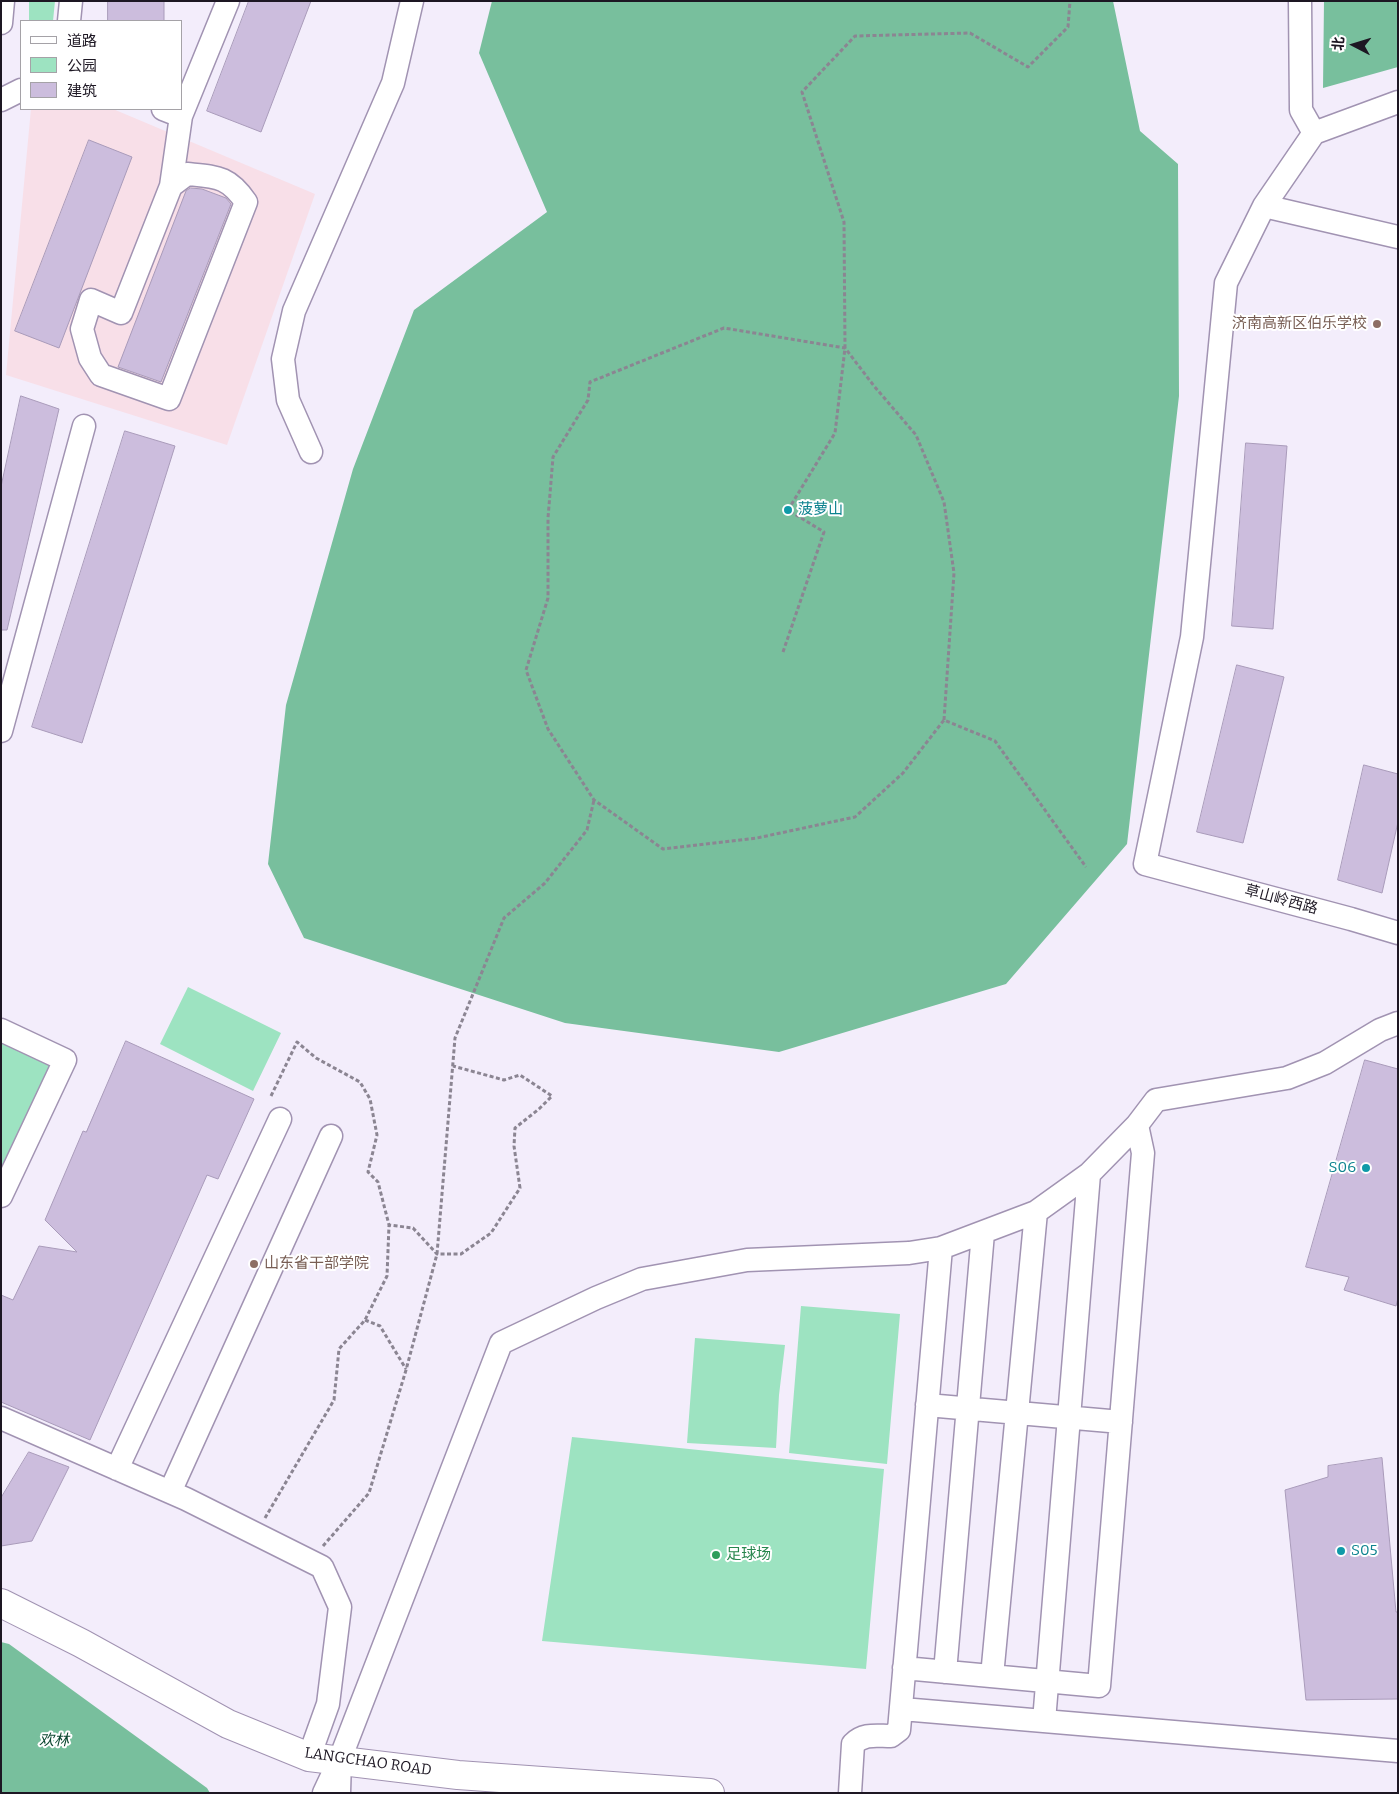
<!DOCTYPE html>
<html>
<head>
<meta charset="utf-8">
<style>
  body { margin:0 }
  #map { position:relative; width:1399px; height:1794px; overflow:hidden; background:#f3edfb; font-family:Bitter,"Noto Sans SC",serif }
  canvas { display:block }
  .frame { position:absolute; inset:0; border:2px solid #1d1723; pointer-events:none }
  .legend { position:absolute; left:20px; top:20px; width:162px; height:90px; box-sizing:border-box; background:#fff; border:1px solid #a5a2a7; margin:0; padding:6px 9px; list-style:none; font-size:15px; color:#1d1723 }
  .legend li { display:flex; align-items:center; gap:10px; height:25px }
  .legend b { width:25px; border:1px solid #a5a2a7 }
  .north { position:absolute; left:1329px; top:20px; width:50px; height:50px; -webkit-text-stroke:4px #fff; paint-order:stroke; rotate:275deg; font-size:14px; font-weight:700; line-height:20px; text-align:center; color:#1d1723 }
  .north::after { content:''; display:block; margin:auto; width:18px; height:22px; background:#1d1723; clip-path:polygon(50% 0,100% 100%,50% 72%,0 100%) }
</style>
</head>
<body>
<div id="map">
<canvas width="1399" height="1794"></canvas>
<div class="frame"></div>
<ul class="legend">
<li><b style="height:6px;background:#fff"></b>道路</li>
<li><b style="height:14px;background:#9de3c1"></b>公园</li>
<li><b style="height:14px;background:#ccbddd"></b>建筑</li>
</ul>
<div class="north">北</div>
</div>
<script>
const context = document.querySelector('canvas').getContext('2d');
context.lineJoin = 'round';
function paint(path, color) { context.fillStyle = color; context.fill(path, 'evenodd'); }
function strokePath(path, color, width, dash) { context.strokeStyle = color; context.lineWidth = width; context.lineCap = dash ? 'butt' : 'round'; context.setLineDash(dash || []); context.stroke(path); }
function drawText(font, color, halo, rows, align = 'center') {
  context.font = font + ' Bitter,"Noto Sans SC",serif'; context.lineWidth = 4; context.setLineDash([]); context.textBaseline = 'middle'; context.strokeStyle = halo; context.fillStyle = color; for (const [text, x, y, turn = 0] of rows) {
    context.save(); context.translate(x, y); context.rotate((+turn || 0) * Math.PI / 180); context.textAlign = isNaN(turn) ? turn : align; if (halo) context.strokeText(text, 0, 0); context.fillText(text, 0, 0); context.restore();
  }
}
paint(new Path2D(`
  M 31,109 L 113,109 L 315,194 L 227,445 L 6,375 Z`), '#f8dfe8');
paint(new Path2D(`
  M 29,1 L 55,1 L 53,21 L 29,21 Z
  M 188,987 L 281,1033 L 253,1091 L 160,1044 Z
  M 1,1041 L 53,1066 L 1,1176 Z
  M 801,1306 L 900,1314 L 887,1464 L 789,1453 Z
  M 695,1338 L 785,1345 L 779,1395 L 776,1448 L 687,1443 Z
  M 572,1437 L 884,1469 L 866,1669 L 542,1641 Z`), '#9de3c1');
paint(new Path2D(`
  M 492,1 L 1113,1 L 1140,131 L 1178,164 L 1179,396 L 1127,844 L 1006,984 L 779,1052 L 565,1023 L 304,938 L 268,864 L 286,705 L 353,469 L 414,310 L 547,212 L 479,53 Z
  M 1324,1 L 1398,1 L 1398,67 L 1323,88 Z
  M 1,1642 L 9,1644 L 207,1788 L 210,1793 L 1,1793 Z`), '#78bf9d');
const building = new Path2D(`
  M 108,1 L 164,1 L 164,21 L 108,21 Z
  M 249,1 L 311,1 L 261,132 L 207,111 Z
  M 89,140 L 132,157 L 59,348 L 15,331 Z
  M 191,188 L 202,189 L 226,198 L 231,204 L 161,382 L 118,367 L 186,191 Z
  M 21,396 L 59,409 L 7,630 L 1,630 L 1,487 Z
  M 125,431 L 175,446 L 82,743 L 32,727 Z
  M 1246,443 L 1287,446 L 1273,629 L 1232,626 Z
  M 1237,665 L 1284,677 L 1243,843 L 1197,832 Z
  M 1364,765 L 1398,774 L 1398,822 L 1382,893 L 1338,880 Z
  M 126,1041 L 254,1099 L 218,1179 L 207,1175 L 90,1440 L 1,1402 L 1,1295 L 13,1300 L 39,1246 L 77,1252 L 45,1220 L 83,1131 L 86,1132 Z
  M 1365,1060 L 1398,1069 L 1398,1298 L 1396,1306 L 1344,1290 L 1349,1277 L 1306,1267 Z
  M 29,1452 L 69,1467 L 32,1541 L 1,1546 L 1,1498 Z
  M 1382,1458 L 1396,1612 L 1398,1612 L 1398,1699 L 1306,1700 L 1285,1490 L 1328,1477 L 1328,1466 Z`);
paint(building, '#ccbddd');
strokePath(building, '#a99bba', 1);
const minor = new Path2D(`
  M 1300,1 L 1301,110 L 1314,133
  M 69,21 L 71,1
  M 1,23 L 3,1
  M 1,100 L 21,90
  M 1398,102 L 1314,133 L 1264,206 L 1226,283 L 1192,637 L 1145,864 L 1351,919 L 1398,933
  M 163,109 L 181,116 L 228,1
  M 171,186 L 187,174 C 217,177 228,176 246,202 L 169,399 L 101,375 L 90,358 L 82,329 L 91,300 L 121,313 L 171,186 L 181,116
  M 1264,206 L 1398,237
  M 311,452 L 288,400 L 283,359 L 294,311 L 393,83 L 412,1
  M 1,731 L 84,426
  M 1,1030 L 65,1060 L 1,1196
  M 927,1405 L 1121,1422
  M 1,1418 L 186,1499 L 322,1567 L 340,1607 L 328,1704 L 309,1757
  M 117,1469 L 280,1119
  M 170,1492 L 331,1136
  M 904,1668 L 1099,1686 L 1143,1153 L 1137,1125 L 1156,1100 L 1287,1078 L 1325,1063 L 1380,1030 L 1398,1023
  M 945,1672 L 983,1233
  M 992,1676 L 1036,1212
  M 902,1709 L 1398,1751
  M 1044,1721 L 1089,1174
  M 340,1759 L 501,1343 L 596,1298 L 642,1279 L 747,1260 L 909,1253 L 941,1248 L 1036,1212 L 1089,1174 L 1137,1125
  M 324,1793 L 340,1759 L 339,1793
  M 850,1793 L 853,1744 C 864,1733 876,1736 891,1736 L 899,1730 L 941,1248`);
const major = new Path2D(`
  M 1,1603 L 81,1643 L 228,1724 L 309,1757 L 458,1775 L 710,1793`);
strokePath(minor, '#a193b2', 25);
strokePath(major, '#a193b2', 30);
strokePath(new Path2D(`
  M 783,652 L 824,532 L 788,510 L 835,433 L 845,348 L 844,222 L 802,92 L 855,36 L 970,33 L 1028,67 L 1068,27 L 1070,1
  M 944,720 L 954,573 L 944,502 L 916,435 L 874,386 L 845,348 L 724,328 L 590,382 L 588,400 L 553,457 L 548,518 L 548,598 L 526,670 L 548,729 L 594,800 L 663,849 L 757,838 L 855,817 L 903,773 L 944,720 L 995,741 L 1086,867
  M 271,1096 L 297,1042 L 316,1058 L 360,1082 L 370,1099 L 377,1135 L 368,1172 L 378,1182 L 389,1225 L 413,1228 L 437,1254 L 461,1254 L 491,1233 L 520,1188 L 514,1146 L 515,1128 L 539,1109 L 552,1096 L 520,1075 L 504,1080 L 453,1066
  M 365,1320 L 380,1326 L 406,1369
  M 265,1518 L 334,1400 L 339,1349 L 365,1320 L 387,1276 L 389,1225
  M 323,1546 L 369,1493 L 406,1370 L 437,1254 L 455,1038 L 504,918 L 545,883 L 587,830 L 594,800`), '#8b8592', 3, [4, 2.5]);
strokePath(minor, '#fff', 22);
strokePath(major, '#fff', 28);
for (const [x, y, r, color] of [
  [1377,324,5,"#8d6e63"],
  [788,510,5,"#0f9aa8"],
  [1366,1168,5,"#0f9aa8"],
  [254,1264,5,"#8d6e63"],
  [1341,1551,5,"#0f9aa8"],
  [716,1555,5,"#2e9e5b"]
]) { const dot = new Path2D(); dot.arc(x, y, r, 0, 2 * Math.PI); context.fillStyle = color; context.fill(dot); strokePath(dot, '#fff', 2); }
drawText('15px', '#785e54', '#fff', [
  ["济南高新区伯乐学校",1367,324],
  ["山东省干部学院",264,1264,"left"]
], 'right');
drawText('15px', '#0d838f', '#fff', [
  ["菠萝山",798,510],
  ["S06",1356,1168,"right"],
  ["S05",1351,1551]
], 'left');
drawText('15px', '#1d1723', '#fff', [
  ["草山岭西路",1281,900,15],
  ["LANGCHAO ROAD",368,1762,8]
]);
drawText('15px', '#27864d', '#fff', [
  ["足球场",726,1555]
], 'left');
drawText('italic 15px', '#0a462f', '#fff', [
  ["欢林",54,1741]
]);
</script>
</body>
</html>
